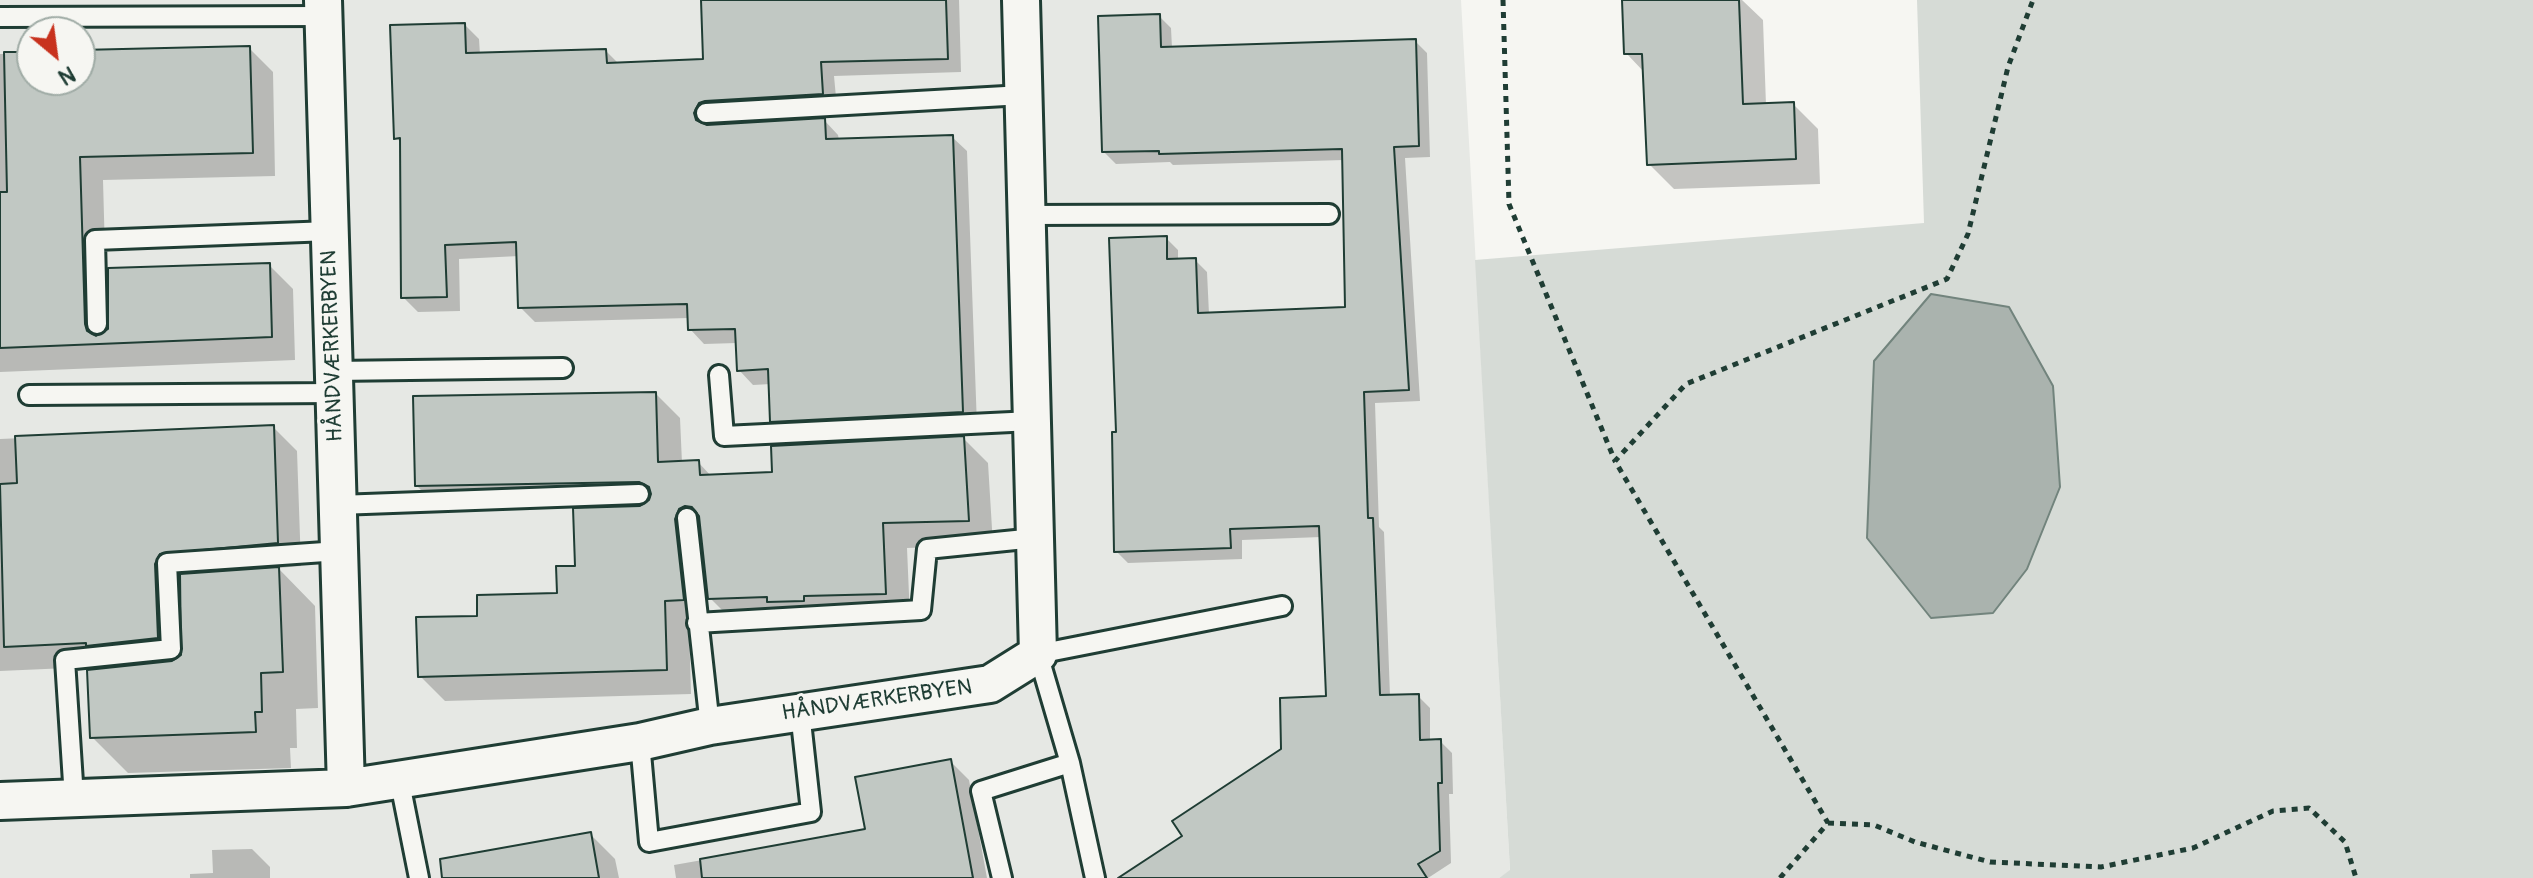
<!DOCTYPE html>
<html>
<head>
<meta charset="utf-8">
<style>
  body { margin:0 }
  #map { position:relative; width:2533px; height:878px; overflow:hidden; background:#f6f6f2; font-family:Pangolin,sans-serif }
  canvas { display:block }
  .north { position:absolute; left:16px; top:16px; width:80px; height:80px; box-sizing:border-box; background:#f6f6f2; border:2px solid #a0aca6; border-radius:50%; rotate:151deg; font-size:22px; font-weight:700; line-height:32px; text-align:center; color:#1f3d34 }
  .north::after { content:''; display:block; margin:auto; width:28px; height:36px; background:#c8321e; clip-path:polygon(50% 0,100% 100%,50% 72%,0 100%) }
</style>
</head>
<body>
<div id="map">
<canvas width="2533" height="878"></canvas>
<div class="north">N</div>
</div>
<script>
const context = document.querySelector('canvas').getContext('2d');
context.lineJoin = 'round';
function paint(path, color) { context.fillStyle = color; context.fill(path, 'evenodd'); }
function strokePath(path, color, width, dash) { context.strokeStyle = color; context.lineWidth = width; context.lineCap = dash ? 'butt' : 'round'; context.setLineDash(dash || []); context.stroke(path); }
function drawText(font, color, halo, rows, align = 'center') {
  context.font = font + ' Pangolin,sans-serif'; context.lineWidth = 6; context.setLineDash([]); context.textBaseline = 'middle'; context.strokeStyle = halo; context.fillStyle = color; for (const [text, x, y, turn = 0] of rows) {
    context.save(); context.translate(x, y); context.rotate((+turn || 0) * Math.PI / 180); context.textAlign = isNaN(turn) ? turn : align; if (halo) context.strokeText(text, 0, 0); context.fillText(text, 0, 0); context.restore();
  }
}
paint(new Path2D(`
  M 0,0 L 1461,0 L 1510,871 L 1499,878 L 0,878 ZM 32,32 L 80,32 L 80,80 L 32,80 Z`), '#e6e8e4');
paint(new Path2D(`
  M 1917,0 L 2533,0 L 2533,878 L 1499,878 L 1510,870 L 1475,260 L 1924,223 Z`), '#d6dbd6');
const water = new Path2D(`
  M 1931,294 L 2009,307 L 2053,386 L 2060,487 L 2027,569 L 1993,613 L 1931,618 L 1867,538 L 1874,361 Z`);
paint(water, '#aab3ae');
strokePath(water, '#72847d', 2);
paint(new Path2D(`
  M 703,0 L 959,0 L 961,72 L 834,76 L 837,108 L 713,118 L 708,127 L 824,120 L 838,135 L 839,140 L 952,137 L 967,151 L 977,426 L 787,435 L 772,421 L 771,384 L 753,385 L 739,370 L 737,343 L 704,344 L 690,329 L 689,318 L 535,322 L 520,307 L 519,256 L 459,259 L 460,311 L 418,312 L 403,297 L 402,143 L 396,138 L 465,25 L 479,39 L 480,55 L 606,51 L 619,64 L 705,61 Z
  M 1624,0 L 1742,0 L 1763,20 L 1766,105 L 1793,104 L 1818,129 L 1820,184 L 1674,189 L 1649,164 L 1645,73 L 1626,53 Z
  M 1159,16 L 1171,28 L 1172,48 L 1415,41 L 1427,53 L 1430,157 L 1405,158 L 1420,401 L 1375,403 L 1379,527 L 1384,532 L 1390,696 L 1418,696 L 1430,708 L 1430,741 L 1440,741 L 1452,753 L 1453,794 L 1449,794 L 1451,863 L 1428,878 L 1148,878 L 1185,837 L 1284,750 L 1328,698 L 1321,537 L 1242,540 L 1242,559 L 1128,563 L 1116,551 L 1118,434 L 1166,238 L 1178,250 L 1178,260 L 1195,260 L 1207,272 L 1209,314 L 1347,309 L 1344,160 L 1173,165 L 1170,162 L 1116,164 L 1104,152 Z
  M 249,48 L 273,72 L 275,176 L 103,180 L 106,289 L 269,265 L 293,289 L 295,360 L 0,372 L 0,54 L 32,54 L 32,80 L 80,80 L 80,52 Z
  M 656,394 L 680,418 L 682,463 L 698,462 L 712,477 L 774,474 L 963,438 L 988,463 L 993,545 L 907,548 L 910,618 L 828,621 L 828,625 L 794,626 L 735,623 L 710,598 L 703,536 L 699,544 L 708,624 L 689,625 L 691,694 L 445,701 L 420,676 L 479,618 L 559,595 L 577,568 L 575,508 L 442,511 L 417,486 Z
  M 273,427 L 297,451 L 301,566 L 278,568 L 315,606 L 318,708 L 296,709 L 297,748 L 290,748 L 291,768 L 128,773 L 92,737 L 113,666 L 0,671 L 0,439 Z
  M 950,761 L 969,780 L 987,878 L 676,878 L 674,865 L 867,831 Z
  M 590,834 L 615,859 L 619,878 L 469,878 Z
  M 252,849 L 270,867 L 270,878 L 190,878 L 190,874 L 213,873 L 212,850 Z`), '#0003');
const building = new Path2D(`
  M 701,0 L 946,0 L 948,59 L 821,62 L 823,94 L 705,101 L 699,103 L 694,113 L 696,120 L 707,125 L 825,118 L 826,139 L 953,135 L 963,412 L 770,422 L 768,369 L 737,371 L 735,329 L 688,330 L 687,304 L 518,308 L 516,242 L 445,245 L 447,297 L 401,298 L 400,138 L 394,139 L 390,25 L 465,23 L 466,53 L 606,49 L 607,63 L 703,59 Z
  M 1622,0 L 1739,0 L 1743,104 L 1794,102 L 1796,159 L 1647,165 L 1642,54 L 1624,54 Z
  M 1160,14 L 1161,47 L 1416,39 L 1419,146 L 1394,147 L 1409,390 L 1364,392 L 1368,518 L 1373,518 L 1380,695 L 1419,694 L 1420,740 L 1441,739 L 1442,783 L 1438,783 L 1440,851 L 1418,864 L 1427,878 L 1118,878 L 1182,836 L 1172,821 L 1281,749 L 1280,698 L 1326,696 L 1319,526 L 1230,529 L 1231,548 L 1114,552 L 1112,432 L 1116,432 L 1109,238 L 1167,236 L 1167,259 L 1196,258 L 1198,313 L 1345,307 L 1342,149 L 1159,154 L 1159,151 L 1102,152 L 1098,16 Z
  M 250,46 L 253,153 L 80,157 L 85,324 L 87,331 L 96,336 L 108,329 L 108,268 L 270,263 L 272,337 L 0,348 L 0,192 L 7,192 L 4,52 L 32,52 L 32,80 L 80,80 L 80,50 Z
  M 656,392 L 658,462 L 699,460 L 700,475 L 772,472 L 771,446 L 964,436 L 969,521 L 883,523 L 886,594 L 804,596 L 804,601 L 767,602 L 767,597 L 708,599 L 699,516 L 692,507 L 685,506 L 679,509 L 675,519 L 684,600 L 665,601 L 667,670 L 418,677 L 416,617 L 477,616 L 477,595 L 557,593 L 556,566 L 575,566 L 573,508 L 640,506 L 649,500 L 651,494 L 649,487 L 639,482 L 415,486 L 413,396 Z
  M 274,425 L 278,543 L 160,554 L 155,564 L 158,638 L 86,646 L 86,643 L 4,647 L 0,484 L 17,483 L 15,436 Z
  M 279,567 L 283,672 L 261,673 L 262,712 L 255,712 L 256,732 L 90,738 L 87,670 L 172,661 L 181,655 L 180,574 Z
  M 951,759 L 973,878 L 702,878 L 700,859 L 865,829 L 855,777 Z
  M 591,832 L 599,878 L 442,878 L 440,859 Z`);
paint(building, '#c1c8c3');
strokePath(building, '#1f3d34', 2);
const lane = new Path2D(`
  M 0,17 L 324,16
  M 706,113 L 1023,95
  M 1026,215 L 1329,214
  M 97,324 L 95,240 L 330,231
  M 334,371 L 563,368
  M 719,375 L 724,436 L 1032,421
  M 29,395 L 335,393
  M 338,505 L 639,494
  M 687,518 L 710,726
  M 697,623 L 921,610 L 927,549 L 1035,538
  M 640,742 L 649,842 L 811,812 L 800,712
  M 399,778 L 419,878
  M 74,798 L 65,660 L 171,649 L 167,563 L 339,551
  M 1002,878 L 981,791 L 1070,763
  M 1095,878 L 1070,763 L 1038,654 L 1282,606`);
const street = new Path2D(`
  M 323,0 L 346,788
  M 0,801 L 346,788 L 640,742 L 710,726 L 990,684 L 1038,654 L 1021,0`);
strokePath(lane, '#1f3d34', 24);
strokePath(street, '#1f3d34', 42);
strokePath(new Path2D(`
  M 1503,0 L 1509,204 L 1615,461
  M 1828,823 L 1874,825 L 1915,842 L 1990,862 L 2101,867 L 2193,848 L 2273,811 L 2309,808 L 2345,842 L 2356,878
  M 1780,878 L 1828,823 L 1615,461 L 1686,384 L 1947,279 L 1968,234 L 2008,67 L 2033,0`), '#1f3d34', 5, [6, 6]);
strokePath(lane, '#f6f6f2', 18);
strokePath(street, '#f6f6f2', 36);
drawText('22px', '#1f3d34', '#f6f6f2', [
  ["HÅNDVÆRKERBYEN",333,346,-92],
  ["HÅNDVÆRKERBYEN",877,701,-8]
]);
</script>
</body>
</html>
